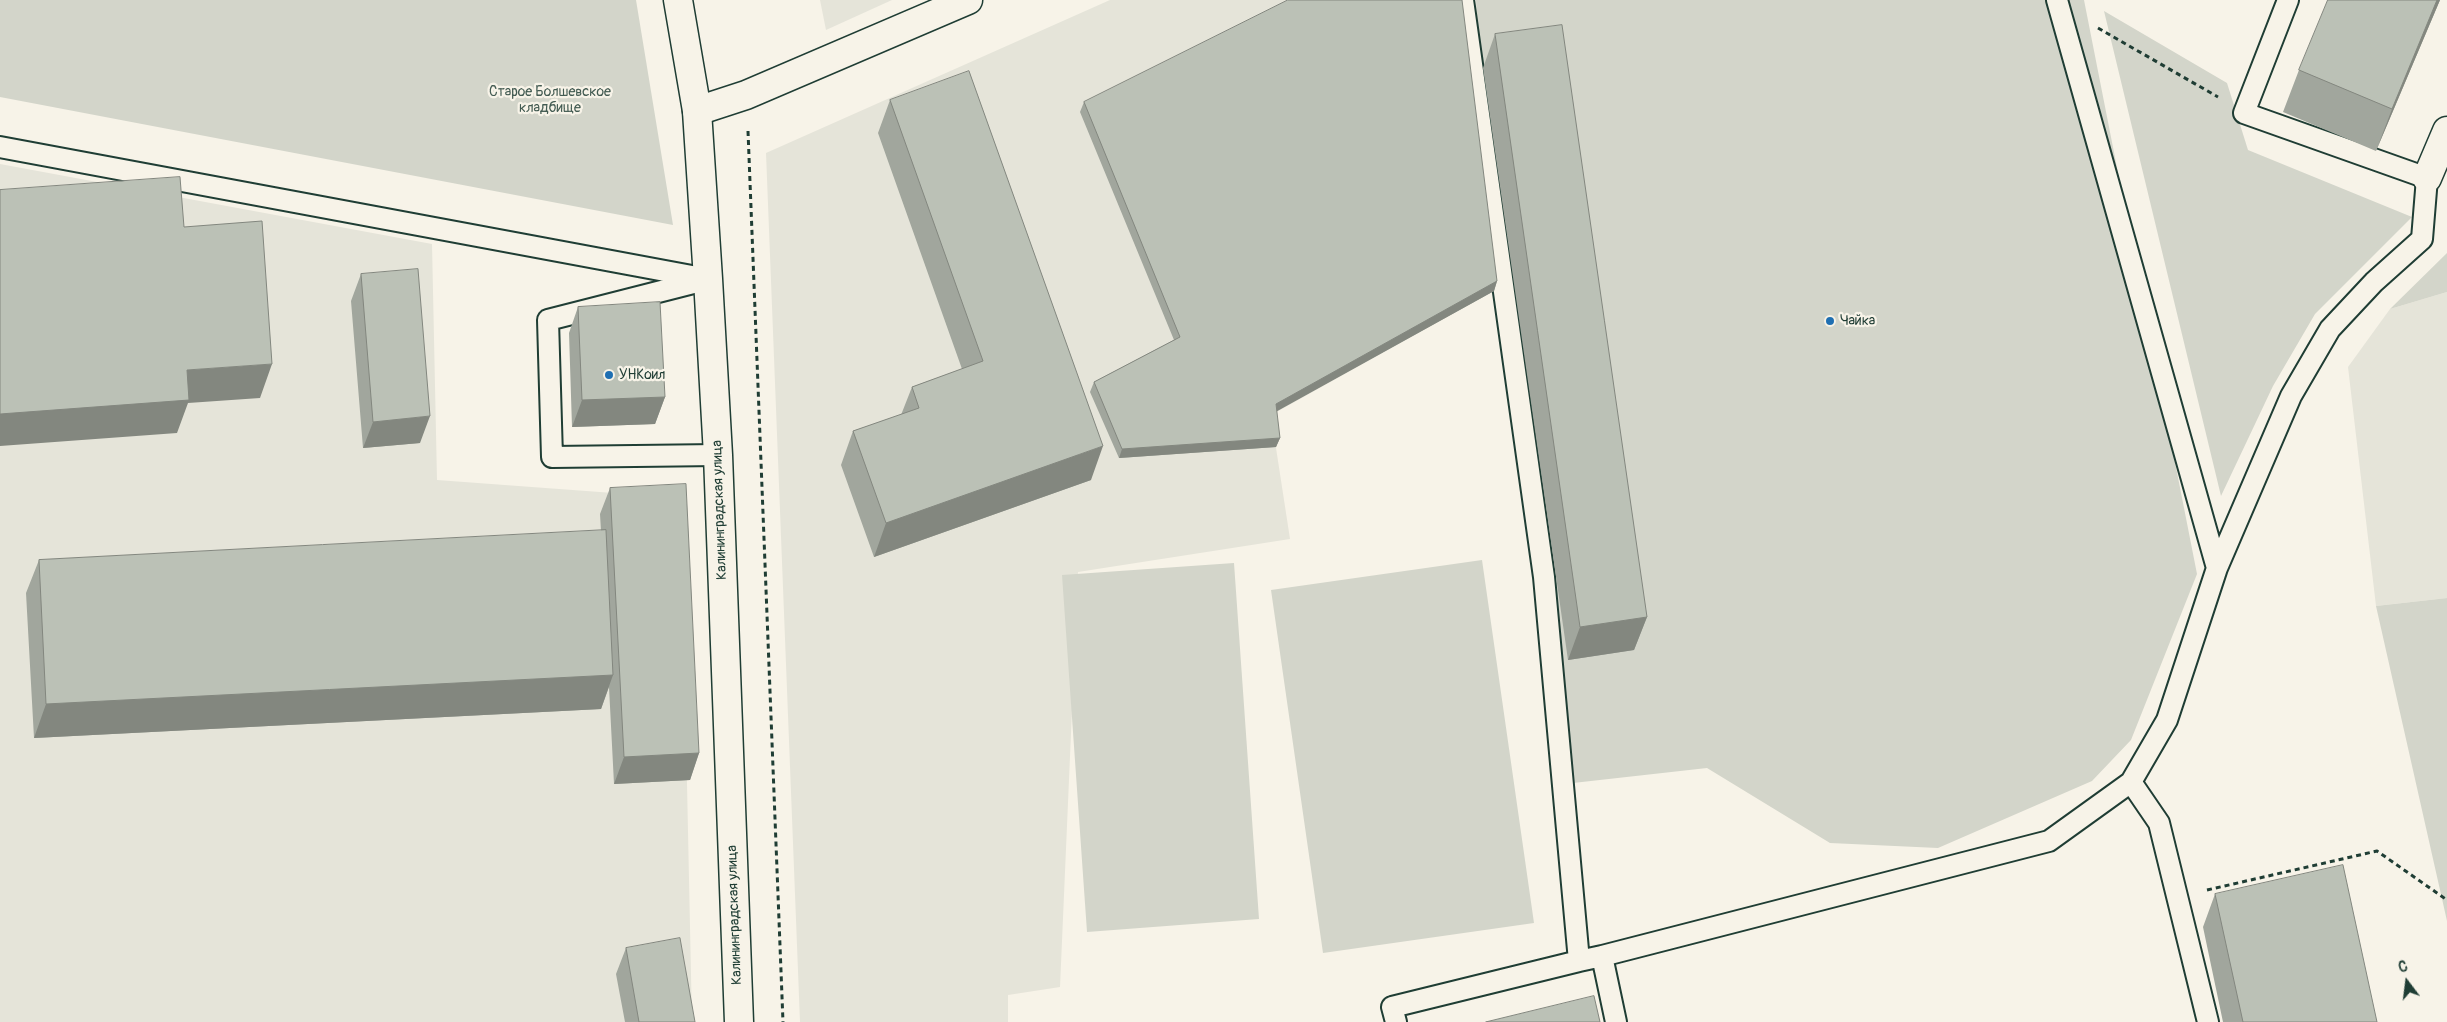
<!DOCTYPE html>
<html>
<head>
<meta charset="utf-8">
<style>
  body { margin:0 }
  #map { position:relative; width:2447px; height:1022px; overflow:hidden; background:#f7f3e8; font-family:Pangolin,sans-serif }
  canvas { display:block }
  .north { position:absolute; left:2382px; top:957px; width:50px; height:50px; -webkit-text-stroke:4px #f7f3e8; paint-order:stroke; rotate:345deg; font-size:14px; font-weight:700; line-height:20px; text-align:center; color:#1f3d34 }
  .north::after { content:''; display:block; margin:auto; width:18px; height:22px; background:#1f3d34; clip-path:polygon(50% 0,100% 100%,50% 72%,0 100%) }
</style>
</head>
<body>
<div id="map">
<canvas width="2447" height="1022"></canvas>
<div class="north">С</div>
</div>
<script>
const context = document.querySelector('canvas').getContext('2d');
context.lineJoin = 'round';
function paint(path, color) { context.fillStyle = color; context.fill(path, 'evenodd'); }
function strokePath(path, color, width, dash) { context.strokeStyle = color; context.lineWidth = width; context.lineCap = dash ? 'butt' : 'round'; context.setLineDash(dash || []); context.stroke(path); }
function drawText(font, color, halo, rows, align = 'center') {
  context.font = font + ' Pangolin,sans-serif'; context.lineWidth = 4.5; context.setLineDash([]); context.textBaseline = 'middle'; context.strokeStyle = halo; context.fillStyle = color; for (const [text, x, y, turn = 0] of rows) {
    context.save(); context.translate(x, y); context.rotate((+turn || 0) * Math.PI / 180); context.textAlign = isNaN(turn) ? turn : align; if (halo) context.strokeText(text, 0, 0); context.fillText(text, 0, 0); context.restore();
  }
}
paint(new Path2D(`
  M 820,0 L 892,0 L 826,30 Z
  M 1110,0 L 1457,0 L 1494,291 L 1273,414 L 1276,448 L 1290,539 L 1078,572 L 1060,987 L 1008,995 L 1008,1022 L 800,1022 L 766,153 Z
  M 0,164 L 432,244 L 437,480 L 681,498 L 692,1022 L 0,1022 Z
  M 2447,292 L 2447,598 L 2376,606 L 2348,367 L 2390,309 Z`), '#e5e4d9');
paint(new Path2D(`
  M 0,0 L 636,0 L 673,225 L 0,97 Z
  M 1476,0 L 2084,0 L 2197,574 L 2131,740 L 2092,781 L 1938,848 L 1830,843 L 1707,768 L 1573,783 L 1479,68 Z
  M 2104,11 L 2227,83 L 2248,150 L 2412,217 L 2315,314 L 2273,386 L 2221,496 Z
  M 2447,253 L 2447,292 L 2390,309 Z
  M 1482,560 L 1534,923 L 1323,953 L 1271,590 Z
  M 1234,563 L 1259,919 L 1087,932 L 1062,575 Z
  M 2447,598 L 2447,921 L 2376,606 Z`), '#d3d5ca');
const service = new Path2D(`
  M 1463,0 L 1544,577 L 1579,961 L 1602,956
  M 2057,0 L 2217,568
  M 0,147 L 708,279
  M 701,281 L 548,320 L 552,457 L 718,455
  M 2131,782 L 2167,720 L 2217,568 L 2291,396 L 2330,329 L 2374,282 L 2422,239 L 2427,178 L 2244,113 L 2288,0
  M 1396,1022 L 1392,1007 L 1579,961
  M 1616,1022 L 1602,956 L 2049,841 L 2131,782 L 2159,823 L 2208,1022`);
const minor = new Path2D(`
  M 697,111 L 746,95 L 968,0
  M 2427,178 L 2447,131`);
const tertiary = new Path2D(`
  M 678,0 L 697,111 L 708,279 L 718,455 L 739,1022`);
strokePath(service, '#1f3d34', 24);
strokePath(minor, '#1f3d34', 31);
strokePath(tertiary, '#1f3d34', 31);
strokePath(new Path2D(`
  M 2098,28 L 2218,97
  M 748,131 L 783,1022
  M 2207,890 L 2377,851 L 2447,900`), '#1f3d34', 3, [5, 4]);
strokePath(service, '#f7f3e8', 20);
strokePath(minor, '#f7f3e8', 28);
strokePath(tertiary, '#f7f3e8', 28);
paint(new Path2D(`
  M 2328,0 L 2440,0 L 2376,151 L 2283,112 L 2299,70 Z
  M 1495,34 L 1647,617 L 1634,650 L 1568,660 L 1483,68 Z
  M 890,100 L 1091,480 L 874,557 L 841,465 L 853,431 L 901,415 L 912,387 L 962,369 L 878,133 Z
  M 1084,102 L 1497,281 L 1494,291 L 1276,411 L 1280,438 L 1276,447 L 1119,458 L 1090,392 L 1094,382 L 1174,340 L 1080,112 Z
  M 361,274 L 420,443 L 363,448 L 351,301 Z
  M 578,307 L 665,397 L 655,424 L 572,427 L 569,333 Z
  M 610,488 L 699,753 L 690,780 L 614,784 L 609,687 L 601,709 L 34,738 L 26,593 L 39,560 L 601,531 L 600,514 Z
  M 2215,894 L 2377,1022 L 2223,1022 L 2203,927 Z
  M 626,948 L 695,1022 L 625,1022 L 616,974 Z`), '#a1a69d');
paint(new Path2D(`
  M 2437,0 L 2440,0 L 2376,151 L 2392,109 Z
  M 1497,281 L 1494,291 L 1272,414 L 1276,404 Z
  M 272,364 L 260,398 L 188,403 L 177,433 L 0,446 L 0,414 L 187,370 Z
  M 665,397 L 655,424 L 572,427 L 582,400 Z
  M 430,416 L 420,443 L 363,448 L 373,422 Z
  M 1280,438 L 1276,447 L 1119,458 L 1122,449 Z
  M 1103,446 L 1091,480 L 874,557 L 886,523 Z
  M 1647,617 L 1634,650 L 1568,660 L 1580,627 Z
  M 613,675 L 601,709 L 34,738 L 46,704 Z
  M 699,753 L 690,780 L 614,784 L 624,757 Z`), '#83877f');
const building = new Path2D(`
  M 1288,0 L 1462,0 L 1497,281 L 1276,404 L 1280,438 L 1122,449 L 1094,382 L 1180,337 L 1084,102 Z
  M 2328,0 L 2437,0 L 2392,109 L 2299,70 Z
  M 1562,25 L 1647,617 L 1580,627 L 1495,34 Z
  M 969,71 L 1103,446 L 886,523 L 853,431 L 919,408 L 912,387 L 983,361 L 890,100 Z
  M 180,177 L 184,227 L 262,221 L 272,364 L 187,370 L 189,400 L 0,414 L 0,190 Z
  M 418,269 L 430,416 L 373,422 L 361,274 Z
  M 660,302 L 665,397 L 582,400 L 578,307 Z
  M 686,484 L 699,753 L 624,757 L 610,488 Z
  M 606,530 L 613,675 L 46,704 L 39,560 Z
  M 2343,865 L 2377,1022 L 2243,1022 L 2215,894 Z
  M 680,938 L 695,1022 L 639,1022 L 626,948 Z
  M 1594,996 L 1600,1022 L 1486,1022 Z`);
paint(building, '#bbc1b6');
strokePath(building, '#83877f', 1);
for (const [x, y, r, color] of [
  [1830,321,5,"#1f6fb2"],
  [609,375,5,"#1f6fb2"]
]) { const dot = new Path2D(); dot.arc(x, y, r, 0, 2 * Math.PI); context.fillStyle = color; context.fill(dot); strokePath(dot, '#f7f3e8', 2); }
drawText('14px', '#435b52', '#f7f3e8', [
  ["Старое Болшевское",550,92],
  ["кладбище",550,108]
]);
drawText('14px', '#1f3d34', '#f7f3e8', [
  ["Чайка",1840,321],
  ["УНКоил",619,375]
], 'left');
drawText('14px', '#1f3d34', '#f7f3e8', [
  ["Калининградская улица",720,510,-92],
  ["Калининградская улица",735,915,-92]
]);
</script>
</body>
</html>
